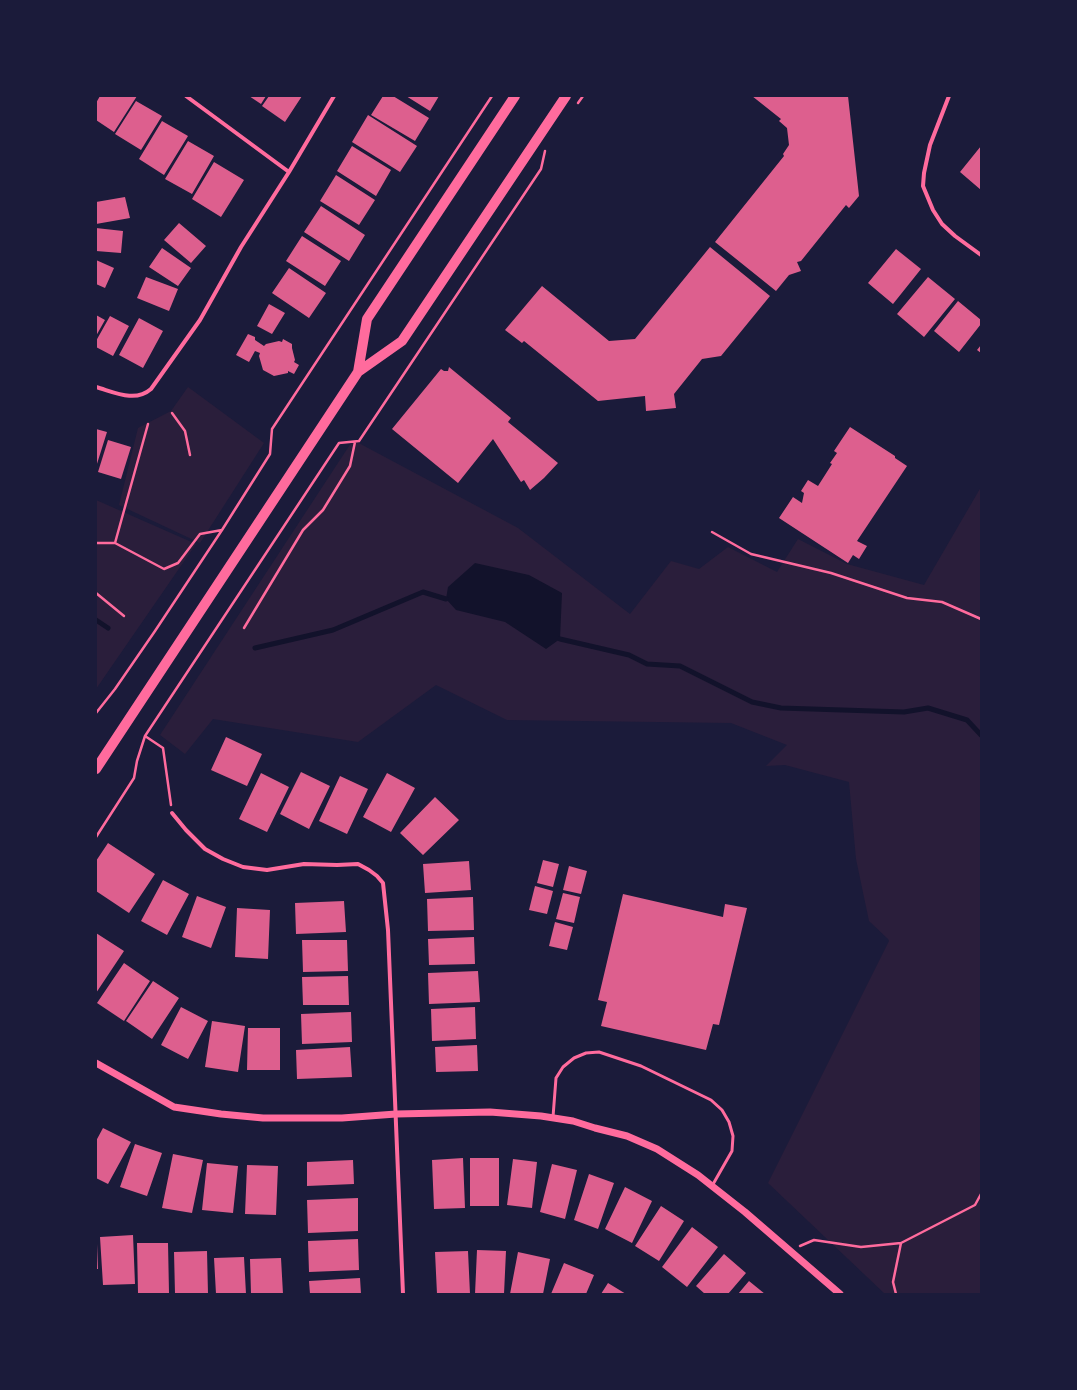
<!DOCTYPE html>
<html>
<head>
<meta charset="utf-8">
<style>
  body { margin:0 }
  #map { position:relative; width:1077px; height:1390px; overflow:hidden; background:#1b1b3a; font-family:Poppins,sans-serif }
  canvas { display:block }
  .frame { position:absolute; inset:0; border:97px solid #1b1b3a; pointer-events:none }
</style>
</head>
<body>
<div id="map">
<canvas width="1077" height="1390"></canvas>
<div class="frame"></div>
</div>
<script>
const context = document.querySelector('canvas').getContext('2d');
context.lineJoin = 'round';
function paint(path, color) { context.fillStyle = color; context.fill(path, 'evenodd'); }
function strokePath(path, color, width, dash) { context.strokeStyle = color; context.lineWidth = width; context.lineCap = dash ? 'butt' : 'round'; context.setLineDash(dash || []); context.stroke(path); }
paint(new Path2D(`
  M 188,387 L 264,443 L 200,543 L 119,505 L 138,428 L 171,411 Z
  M 353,440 L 518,528 L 630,614 L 671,561 L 699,569 L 728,547 L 777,572 L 798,539 L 847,564 L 924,585 L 981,487 L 981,1294 L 885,1294 L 768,1183 L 889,941 L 888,939 L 869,921 L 856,859 L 849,782 L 785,765 L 766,766 L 787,745 L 731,723 L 507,720 L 436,685 L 358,742 L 213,719 L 185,754 L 160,735 Z
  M 96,500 L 196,544 L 96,689 Z`), '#2a1e3b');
paint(new Path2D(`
  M 475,563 L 529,575 L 562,593 L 560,639 L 546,649 L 505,622 L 456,610 L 446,599 L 448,587 Z`), '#12122b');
strokePath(new Path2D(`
  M 96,620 L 108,628
  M 560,639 L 629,655 L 647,664 L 680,666 L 752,702 L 781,708 L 904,712 L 928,708 L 967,720 L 981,735
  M 255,648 L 333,630 L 423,592 L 446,599`), '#12122b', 5);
paint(new Path2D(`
  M 100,96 L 137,96 L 114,132 L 96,120 L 96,103 Z
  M 249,96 L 266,96 L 261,104 Z
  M 269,96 L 302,96 L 285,122 L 262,106 Z
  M 383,96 L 393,96 L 429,118 L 415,141 L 371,115 Z
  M 406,96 L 439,96 L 430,111 Z
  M 752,96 L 848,96 L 859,196 L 849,208 L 846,205 L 801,261 L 797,262 L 801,271 L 789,275 L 776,291 L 715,242 L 784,156 L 783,154 L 789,145 L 787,128 L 779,121 L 781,119 Z
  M 136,101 L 162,116 L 141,150 L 115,134 Z
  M 368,115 L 417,146 L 400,172 L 352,142 Z
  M 162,121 L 188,136 L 164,175 L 139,159 Z
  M 188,141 L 214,156 L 192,194 L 165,179 Z
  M 352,146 L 391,170 L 376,196 L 337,171 Z
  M 981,146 L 981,190 L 960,172 Z
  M 214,162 L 244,180 L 221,217 L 192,199 Z
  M 336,175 L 375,200 L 359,225 L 320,201 Z
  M 125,197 L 130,218 L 96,224 L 96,202 Z
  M 321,206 L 365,235 L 349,261 L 304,232 Z
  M 179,223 L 206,246 L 191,263 L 164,240 Z
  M 96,228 L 123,231 L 121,253 L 96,251 Z
  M 302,236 L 341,261 L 325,286 L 286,261 Z
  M 710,247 L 770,296 L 721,356 L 702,359 L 674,394 L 676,408 L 646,411 L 645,396 L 598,401 L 524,341 L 522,343 L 505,330 L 542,286 L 609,341 L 635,339 Z
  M 162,248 L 191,268 L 178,286 L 149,267 Z
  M 896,249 L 921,269 L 893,304 L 868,283 Z
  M 96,260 L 114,268 L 105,288 L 96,284 Z
  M 289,268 L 326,293 L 309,318 L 272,293 Z
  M 146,277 L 178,289 L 169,311 L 137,298 Z
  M 928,277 L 955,299 L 924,337 L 897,314 Z
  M 958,301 L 981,320 L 981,324 L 959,352 L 934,331 Z
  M 269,304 L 285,313 L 272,334 L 257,326 Z
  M 96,315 L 105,320 L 96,336 Z
  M 110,316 L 129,326 L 113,356 L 96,347 L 96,341 Z
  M 139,318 L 163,331 L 143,368 L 119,355 Z
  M 248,334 L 255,337 L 255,340 L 264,346 L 266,344 L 279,341 L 282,342 L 283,339 L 292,344 L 292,348 L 295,360 L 294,362 L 299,365 L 294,374 L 288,371 L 288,373 L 274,376 L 263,370 L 259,356 L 260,353 L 255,351 L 249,362 L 236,355 Z
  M 981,345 L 981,353 L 977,350 Z
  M 449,367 L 511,418 L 508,422 L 558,463 L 544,478 L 530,490 L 524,480 L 521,482 L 493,439 L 458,483 L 392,429 L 441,369 L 444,371 L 448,371 Z
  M 850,427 L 895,456 L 895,458 L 907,466 L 857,541 L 867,546 L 859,559 L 853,555 L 848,563 L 779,518 L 793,497 L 802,503 L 804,493 L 801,491 L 808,480 L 818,486 L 832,464 L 830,463 L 837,453 L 834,451 Z
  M 96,429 L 107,432 L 96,467 Z
  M 108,440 L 131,447 L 121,479 L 98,472 Z
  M 226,737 L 262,754 L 247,786 L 211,770 Z
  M 301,772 L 330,786 L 309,829 L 280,814 Z
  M 261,773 L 289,787 L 267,832 L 239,819 Z
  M 387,773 L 415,788 L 391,832 L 363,817 Z
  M 340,776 L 368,789 L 347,834 L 319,821 Z
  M 435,797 L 459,820 L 423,855 L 400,833 Z
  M 108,843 L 155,874 L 129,913 L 96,891 L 96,861 Z
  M 543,860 L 559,864 L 553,887 L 537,883 Z
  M 469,861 L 471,890 L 425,893 L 423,864 Z
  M 569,866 L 587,871 L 581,894 L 563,890 Z
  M 163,880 L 189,894 L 167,935 L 141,921 Z
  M 535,886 L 553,891 L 547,914 L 529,910 Z
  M 563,893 L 580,897 L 574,923 L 556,919 Z
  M 623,894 L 723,917 L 725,904 L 747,908 L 719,1025 L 713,1024 L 706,1050 L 601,1026 L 607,1002 L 598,1000 Z
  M 197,896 L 226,907 L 211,948 L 182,937 Z
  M 473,897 L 474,930 L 428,931 L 427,899 Z
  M 344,901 L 346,932 L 296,934 L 295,903 Z
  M 237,908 L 270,910 L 268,959 L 235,957 Z
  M 555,922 L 573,927 L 567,950 L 549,946 Z
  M 96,933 L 124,951 L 96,993 Z
  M 474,937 L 475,964 L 429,965 L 428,939 Z
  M 302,940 L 347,940 L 348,971 L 303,972 Z
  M 124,963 L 150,981 L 124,1021 L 97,1003 Z
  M 478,971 L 480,1002 L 429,1004 L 428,973 Z
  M 348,976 L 349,1005 L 303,1005 L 302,977 Z
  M 153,981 L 179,998 L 152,1039 L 126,1021 Z
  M 181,1007 L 208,1021 L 188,1059 L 161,1045 Z
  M 475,1007 L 476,1039 L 432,1041 L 431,1009 Z
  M 351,1012 L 352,1042 L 302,1044 L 301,1014 Z
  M 212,1021 L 245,1026 L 238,1072 L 205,1067 Z
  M 248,1028 L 280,1028 L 280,1070 L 247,1070 Z
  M 477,1045 L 478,1071 L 436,1072 L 435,1047 Z
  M 350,1047 L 352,1077 L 297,1079 L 296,1050 Z
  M 103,1128 L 131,1142 L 108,1184 L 96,1178 L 96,1141 Z
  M 135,1144 L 162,1153 L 147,1196 L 120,1187 Z
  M 173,1154 L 203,1160 L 192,1213 L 162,1208 Z
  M 463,1158 L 465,1208 L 434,1209 L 432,1160 Z
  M 470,1158 L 499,1158 L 499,1206 L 470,1206 Z
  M 513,1159 L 537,1162 L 532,1208 L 507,1205 Z
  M 353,1160 L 354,1184 L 307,1186 L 307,1162 Z
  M 207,1163 L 238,1166 L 233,1213 L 202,1210 Z
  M 552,1164 L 577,1170 L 565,1219 L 540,1212 Z
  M 247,1165 L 278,1166 L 276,1215 L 245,1214 Z
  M 589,1174 L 614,1183 L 598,1229 L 574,1220 Z
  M 625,1187 L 652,1201 L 632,1243 L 605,1229 Z
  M 358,1198 L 358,1231 L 308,1233 L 307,1200 Z
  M 661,1206 L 684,1221 L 659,1261 L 635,1246 Z
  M 692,1227 L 718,1247 L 687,1287 L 662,1267 Z
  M 133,1235 L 135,1284 L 103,1285 L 100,1237 Z
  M 358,1239 L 359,1270 L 309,1272 L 308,1241 Z
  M 137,1243 L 168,1243 L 169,1293 L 138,1293 Z
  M 96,1244 L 97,1244 L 98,1269 L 96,1269 Z
  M 477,1250 L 506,1251 L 504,1294 L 475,1294 Z
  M 207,1251 L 208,1294 L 175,1294 L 174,1252 Z
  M 468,1251 L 470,1294 L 437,1294 L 435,1252 Z
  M 518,1252 L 550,1259 L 543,1294 L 510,1294 Z
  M 724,1254 L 746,1273 L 728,1294 L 705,1294 L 696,1286 Z
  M 244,1257 L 246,1294 L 216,1294 L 214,1258 Z
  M 281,1258 L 283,1294 L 251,1294 L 250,1259 Z
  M 564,1263 L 594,1275 L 586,1294 L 551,1294 Z
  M 360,1278 L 361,1294 L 310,1294 L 309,1281 Z
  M 749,1281 L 765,1294 L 738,1294 Z
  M 608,1283 L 626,1294 L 601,1294 Z`), '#dd5f8e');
strokePath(new Path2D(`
  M 578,103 L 583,96
  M 172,413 L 185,431 L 190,455
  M 712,532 L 751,554 L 831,573 L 907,598 L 942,602 L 981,619
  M 96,543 L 115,543 L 164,569 L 178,563 L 200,534 L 222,530
  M 115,543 L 148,424
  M 96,593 L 124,616
  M 244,628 L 303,530 L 323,510 L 350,466 L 355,442
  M 96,713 L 115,689 L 155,631 L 222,530 L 270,454 L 272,429 L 492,96
  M 145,736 L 163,748 L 171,805
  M 96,837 L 134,778 L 137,761 L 145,736 L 339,443 L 359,441 L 541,169 L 545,151
  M 800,1246 L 814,1240 L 861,1247 L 901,1243 L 975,1205 L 981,1194
  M 896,1294 L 893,1282 L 901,1243`), '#ff6b9d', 2.5);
strokePath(new Path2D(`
  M 553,1117 L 556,1078 L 563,1067 L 574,1058 L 586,1053 L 599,1052 L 641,1066 L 711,1100 L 722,1110 L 729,1122 L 733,1136 L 732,1151 L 712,1186`), '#ff6b9d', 3);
strokePath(new Path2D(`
  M 186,96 L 289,172
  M 949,96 L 930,145 L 924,173 L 923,186 L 933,210 L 942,224 L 955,236 L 981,255
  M 96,387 C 114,392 135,403 151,389 L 200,320 L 241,247 L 289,172 L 334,96
  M 172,813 L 186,830 L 205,849 L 223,859 L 243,867 L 267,870 L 304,864 L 337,865 L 358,864 L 369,870 L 377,876 L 383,883 L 388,930 L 403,1294`), '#ff6b9d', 4);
strokePath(new Path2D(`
  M 96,1063 L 174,1107 L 221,1114 L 263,1118 L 342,1118 L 396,1114 L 490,1112 L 541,1116 L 573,1121 L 595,1128 L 627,1136 L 657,1149 L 698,1175 L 745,1212 L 840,1294`), '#ff6b9d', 7);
strokePath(new Path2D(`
  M 358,372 L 367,319 L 515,96
  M 96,769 L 358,372 L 402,341 L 566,96`), '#ff6b9d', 10);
</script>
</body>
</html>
